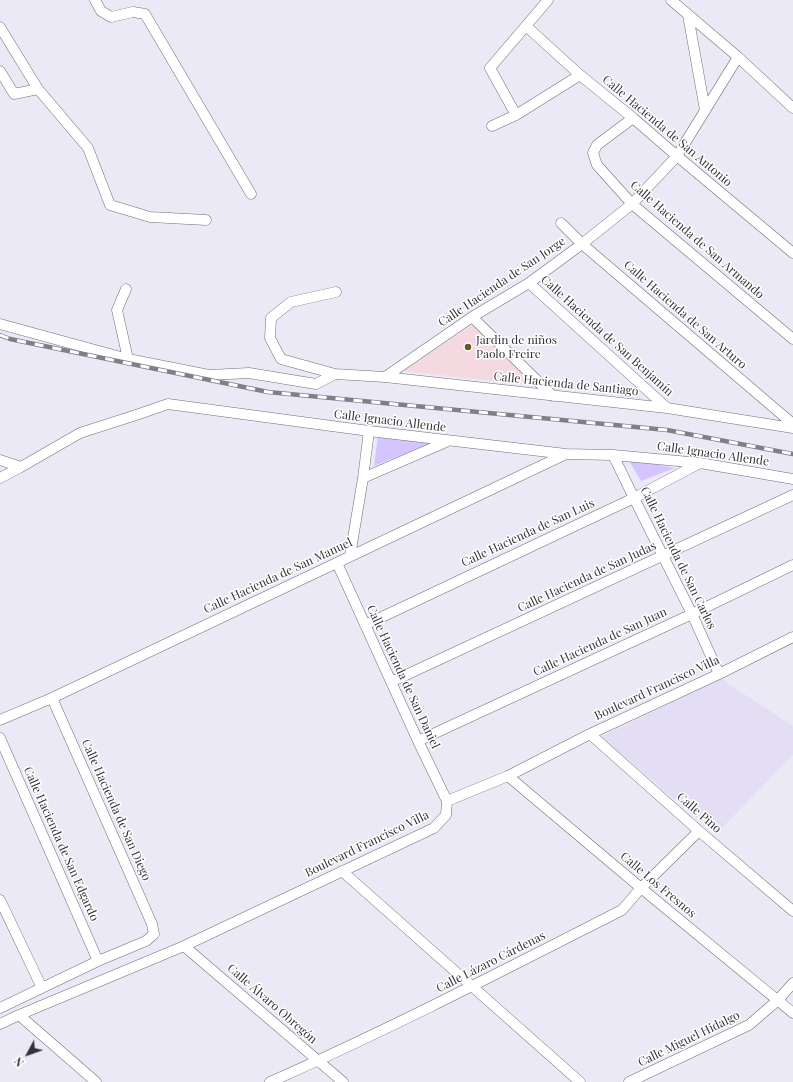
<!DOCTYPE html>
<html>
<head>
<meta charset="utf-8">
<style>
  body { margin:0 }
  #map { position:relative; width:793px; height:1082px; overflow:hidden; background:#ece9f7; font-family:"Playfair Display",serif }
  canvas { display:block }
  .north { position:absolute; left:8px; top:1034px; width:40px; height:40px; -webkit-text-stroke:3px #fff; paint-order:stroke; rotate:229deg; font-size:11px; font-weight:700; line-height:16px; text-align:center; color:#343238 }
  .north::after { content:''; display:block; margin:auto; width:14px; height:18px; background:#343238; clip-path:polygon(50% 0,100% 100%,50% 72%,0 100%) }
</style>
</head>
<body>
<div id="map">
<canvas width="793" height="1082"></canvas>
<div class="north">N</div>
</div>
<script>
const context = document.querySelector('canvas').getContext('2d');
context.lineJoin = 'round';
function paint(path, color) { context.fillStyle = color; context.fill(path, 'evenodd'); }
function strokePath(path, color, width, dash) { context.strokeStyle = color; context.lineWidth = width; context.lineCap = dash ? 'butt' : 'round'; context.setLineDash(dash || []); context.stroke(path); }
function drawText(font, color, halo, rows, align = 'center') {
  context.font = font + ' "Playfair Display",serif'; context.lineWidth = 3; context.setLineDash([]); context.textBaseline = 'middle'; context.strokeStyle = halo; context.fillStyle = color; for (const [text, x, y, turn = 0] of rows) {
    context.save(); context.translate(x, y); context.rotate((+turn || 0) * Math.PI / 180); context.textAlign = isNaN(turn) ? turn : align; if (halo) context.strokeText(text, 0, 0); context.fillText(text, 0, 0); context.restore();
  }
}
paint(new Path2D(`
  M 722,678 L 730,685 L 793,726 L 793,755 L 716,834 L 601,737 Z`), '#e3def3');
paint(new Path2D(`
  M 473,324 L 538,386 L 404,371 Z`), '#f4dae0');
paint(new Path2D(`
  M 378,435 L 431,443 L 374,466 Z
  M 628,459 L 675,468 L 641,481 Z`), '#d4c5fe');
const minor = new Path2D(`
  M 95,0 L 101,11 L 111,17 L 133,12 L 145,14 L 251,194
  M 671,0 L 738,57 L 793,108
  M 688,15 L 705,110
  M 526,26 L 580,75 L 633,118 L 677,156 L 793,253
  M 0,27 L 38,89 L 88,148 L 110,205 L 150,217 L 206,220
  M 0,71 L 14,94 L 38,89
  M 516,115 L 490,68 L 548,0
  M 633,118 L 597,145 L 593,153 L 597,165 L 632,204 L 793,339
  M 492,126 L 516,115 L 580,75
  M 561,223 L 582,244 L 793,424
  M 529,283 L 667,408
  M 126,289 L 117,310 L 128,359
  M 336,292 L 291,302 L 271,318 L 270,338 L 281,359 L 335,374 L 385,377 L 667,408 L 793,428
  M 472,317 L 553,396
  M 0,324 L 128,359 L 209,375 L 249,373 L 316,384 L 335,374
  M 385,377 L 472,317 L 529,283 L 582,244 L 632,204 L 677,156 L 738,57
  M 613,455 L 634,498 L 692,614 L 719,674
  M 0,460 L 21,467
  M 0,478 L 21,467 L 80,433 L 136,415 L 168,404 L 369,431 L 566,454 L 613,455 L 700,463 L 793,479
  M 363,478 L 446,442
  M 350,556 L 363,478 L 369,431
  M 337,563 L 418,741 L 447,801
  M 365,625 L 634,498 L 700,463
  M 391,682 L 793,495
  M 0,720 L 52,698 L 566,454
  M 590,734 L 699,831 L 793,911
  M 0,738 L 98,961
  M 418,741 L 692,614 L 793,565
  M 508,776 L 641,888 L 793,1013
  M 447,801 L 508,776 L 590,734 L 719,674 L 793,637
  M 342,871 L 580,1082
  M 0,900 L 42,988
  M 184,946 L 343,1082
  M 0,1008 L 98,961 L 146,941 L 154,934 L 152,924 L 52,698
  M 19,1015 L 96,1082
  M 0,1024 L 19,1015 L 184,946 L 434,828 L 446,815 L 447,801
  M 270,1082 C 390,1029 506,969 622,910 L 641,888 L 699,831
  M 629,1082 L 749,1025 L 778,1000 L 793,983`);
strokePath(minor, '#706d79', 11);
strokePath(minor, '#fff', 10);
const rail = new Path2D(`
  M 0,335 L 10,339 L 268,392 L 667,430 L 793,454`);
strokePath(rail, '#807e87', 4.5);
strokePath(rail, '#fff', 3, [9]);
for (const [x, y, r, color] of [
  [468,347,4,"#685825"]
]) { const dot = new Path2D(); dot.arc(x, y, r, 0, 2 * Math.PI); context.fillStyle = color; context.fill(dot); strokePath(dot, '#fff', 1.5); }
drawText('12px', '#343238', '#fff', [
  ["Calle Hacienda de San Antonio",667,131,40],
  ["Calle Hacienda de San Armando",697,240,41],
  ["Calle Hacienda de San Jorge",502,282,-34],
  ["Calle Hacienda de San Arturo",685,315,41],
  ["Calle Hacienda de San Benjamín",607,336,42],
  ["Calle Hacienda de Santiago",566,384,6],
  ["Calle Ignacio Allende",390,421,7],
  ["Calle Ignacio Allende",713,454,8],
  ["Calle Hacienda de San Luis",528,533,-25],
  ["Calle Hacienda de San Carlos",678,558,64],
  ["Calle Hacienda de San Manuel",278,576,-25],
  ["Calle Hacienda de San Judas",587,577,-25],
  ["Calle Hacienda de San Juan",600,642,-25],
  ["Calle Hacienda de San Daniel",403,677,65],
  ["Boulevard Francisco Villa",657,688,-25],
  ["Calle Hacienda de San Diego",116,810,66],
  ["Calle Pino",699,813,41],
  ["Calle Hacienda de San Edgardo",61,844,66],
  ["Boulevard Francisco Villa",367,844,-26],
  ["Calle Los Fresnos",658,885,40],
  ["Calle Lázaro Cárdenas",491,962,-27],
  ["Calle Álvaro Obregón",272,1004,41],
  ["Calle Miguel Hidalgo",689,1039,-26]
]);
drawText('12px', '#343238', '#fff', [
  ["Jardin de niños",476,340],
  ["Paolo Freire",476,354]
], 'left');
</script>
</body>
</html>
